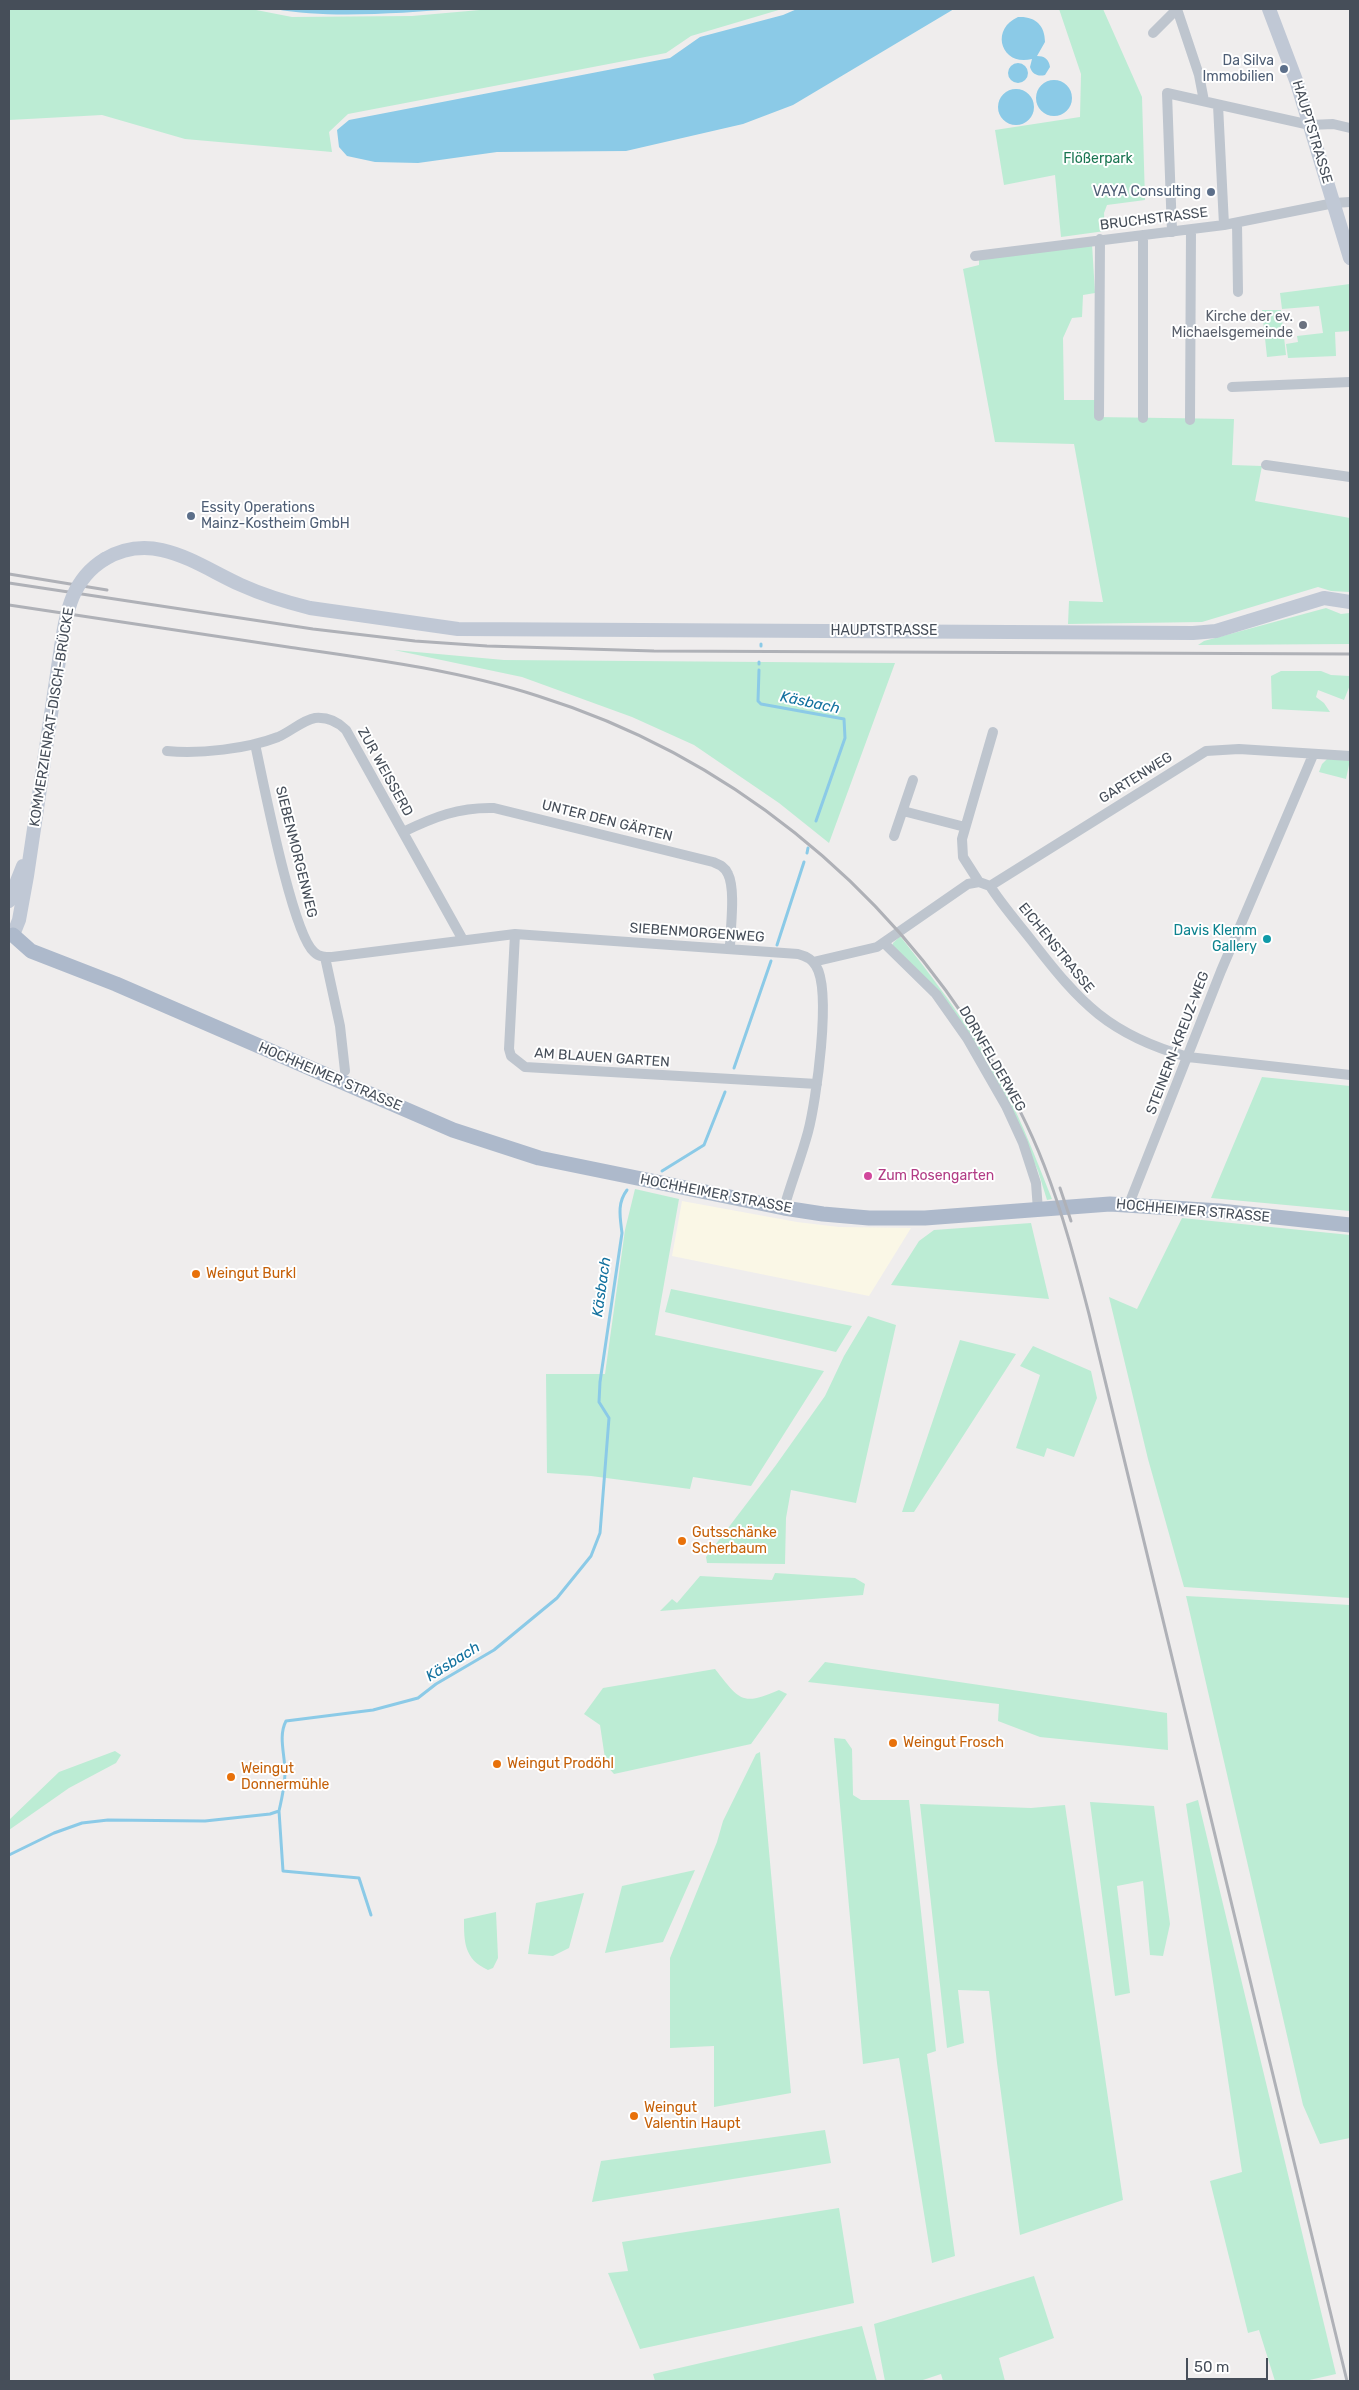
<!DOCTYPE html>
<html>
<head>
<meta charset="utf-8">
<style>
  body { margin:0 }
  #map { position:relative; width:1359px; height:2390px; overflow:hidden; background:#efeded; font-family:Rubik,sans-serif }
  canvas { display:block }
  .frame { position:absolute; inset:0; border:10px solid #464e59; pointer-events:none }
  .scale { position:absolute; left:1186px; top:2358px; width:82px; height:22px; box-sizing:border-box; border:2px solid #464e59; border-top:0; padding-left:6px; font-size:15px; line-height:18px; white-space:nowrap; color:#464e59; -webkit-text-stroke:4px #fff; paint-order:stroke }
</style>
</head>
<body>
<div id="map">
<canvas width="1359" height="2390"></canvas>
<div class="frame"></div>
<div class="scale">50 m</div>
</div>
<script>
const context = document.querySelector('canvas').getContext('2d');
context.lineJoin = 'round';
function paint(path, color) { context.fillStyle = color; context.fill(path, 'evenodd'); }
function strokePath(path, color, width, dash) { context.strokeStyle = color; context.lineWidth = width; context.lineCap = dash ? 'butt' : 'round'; context.setLineDash(dash || []); context.stroke(path); }
function drawText(font, color, halo, rows, align = 'center') {
  context.font = font + ' Rubik,sans-serif'; context.lineWidth = 4; context.setLineDash([]); context.textBaseline = 'middle'; context.strokeStyle = halo; context.fillStyle = color; for (const [text, x, y, turn = 0] of rows) {
    context.save(); context.translate(x, y); context.rotate((+turn || 0) * Math.PI / 180); context.textAlign = isNaN(turn) ? turn : align; if (halo) context.strokeText(text, 0, 0); context.fillText(text, 0, 0); context.restore();
  }
}
paint(new Path2D(`
  M 682,1201 L 797,1222 L 839,1227 L 911,1228 L 869,1296 L 672,1256 Z`), '#faf7e6');
paint(new Path2D(`
  M 9,9 L 251,9 L 292,17 L 412,16 L 491,9 L 782,9 L 691,36 L 666,53 L 348,114 L 329,132 L 332,152 L 185,139 L 102,115 L 9,120 Z
  M 1059,9 L 1103,9 L 1142,97 L 1145,200 L 1107,205 L 1104,213 L 1105,231 L 1061,237 L 1055,175 L 1004,185 L 995,130 L 1080,117 L 1081,74 Z
  M 1092,244 L 1095,293 L 1083,295 L 1082,317 L 1072,318 L 1063,338 L 1064,400 L 1096,400 L 1096,417 L 1234,419 L 1232,465 L 1262,466 L 1255,501 L 1350,518 L 1350,592 L 1331,591 L 1318,587 L 1202,622 L 1068,624 L 1069,601 L 1103,602 L 1074,444 L 995,442 L 963,269 L 979,265 L 979,258 Z
  M 1350,284 L 1350,331 L 1335,332 L 1336,356 L 1288,358 L 1286,344 L 1298,342 L 1297,336 L 1323,333 L 1319,306 L 1282,309 L 1280,293 Z
  M 1262,310 L 1281,310 L 1286,355 L 1267,357 Z
  M 1326,608 L 1341,614 L 1350,613 L 1350,644 L 1198,645 L 1204,641 Z
  M 394,650 L 504,660 L 895,663 L 829,843 L 779,803 L 694,745 L 632,717 L 522,677 Z
  M 1281,671 L 1321,671 L 1331,675 L 1350,676 L 1350,685 L 1344,700 L 1318,690 L 1316,697 L 1324,703 L 1330,712 L 1272,709 L 1271,676 Z
  M 1328,758 L 1350,760 L 1346,779 L 1319,772 L 1322,764 Z
  M 900,936 C 942,989 984,1046 1014,1108 C 1028,1137 1040,1169 1052,1199 L 1047,1200 L 1038,1171 L 1011,1111 L 976,1045 L 892,947 L 893,943 Z
  M 1262,1077 L 1350,1086 L 1350,1211 L 1211,1198 Z
  M 635,1189 L 679,1199 L 655,1335 L 824,1371 L 751,1486 L 693,1477 L 690,1489 L 591,1476 L 547,1473 L 546,1374 L 605,1374 L 625,1230 Z
  M 1182,1218 L 1350,1235 L 1350,1598 L 1184,1587 L 1148,1459 L 1109,1297 L 1137,1309 Z
  M 1031,1223 L 1049,1299 L 891,1285 L 919,1241 L 934,1230 Z
  M 671,1289 L 852,1326 L 836,1352 L 665,1312 Z
  M 868,1316 L 896,1325 L 856,1503 L 791,1490 L 786,1518 L 785,1564 L 707,1563 L 706,1557 L 776,1465 L 825,1396 L 844,1356 Z
  M 960,1340 L 1016,1354 L 914,1512 L 902,1512 Z
  M 1033,1346 L 1091,1371 L 1097,1398 L 1074,1457 L 1047,1448 L 1044,1457 L 1016,1448 L 1040,1375 L 1020,1366 Z
  M 775,1573 L 855,1578 L 865,1584 L 863,1595 L 660,1611 L 672,1599 L 677,1603 L 700,1576 L 772,1580 Z
  M 1186,1596 L 1350,1605 L 1350,2138 L 1320,2144 L 1303,2105 Z
  M 825,1662 L 1167,1713 L 1168,1750 L 1040,1737 L 998,1721 L 999,1704 L 808,1682 Z
  M 715,1669 C 739,1699 741,1707 779,1690 L 787,1694 L 751,1744 L 614,1774 L 606,1765 L 600,1725 L 584,1714 L 603,1688 Z
  M 834,1738 L 845,1739 L 852,1749 L 853,1795 L 861,1800 L 909,1800 L 936,2051 L 927,2054 L 955,2256 L 932,2263 L 899,2058 L 863,2064 Z
  M 115,1751 L 121,1755 L 116,1763 L 69,1788 L 9,1830 L 9,1820 L 59,1772 Z
  M 760,1752 L 791,2093 L 714,2107 L 714,2046 L 670,2048 L 670,1958 L 717,1842 L 723,1821 L 756,1754 Z
  M 1198,1800 L 1336,2374 L 1305,2381 L 1275,2381 L 1259,2330 L 1248,2333 L 1210,2181 L 1242,2172 L 1186,1804 Z
  M 1090,1802 L 1154,1806 L 1170,1924 L 1163,1956 L 1150,1955 L 1143,1881 L 1117,1886 L 1130,1993 L 1115,1996 Z
  M 920,1804 L 1031,1808 L 1065,1805 L 1123,2200 L 1020,2235 L 997,2063 L 989,1991 L 958,1990 L 964,2043 L 947,2048 Z
  M 695,1870 L 663,1942 L 605,1953 L 622,1886 Z
  M 584,1893 L 569,1948 L 553,1956 L 528,1954 L 536,1903 Z
  M 496,1912 L 498,1958 L 493,1968 L 488,1970 C 464,1959 464,1942 464,1919 Z
  M 825,2130 L 831,2163 L 592,2202 L 601,2161 Z
  M 839,2208 L 854,2303 L 640,2349 L 608,2273 L 628,2271 L 622,2242 Z
  M 1034,2276 L 1054,2338 L 999,2358 L 1005,2381 L 943,2381 L 941,2374 L 920,2381 L 885,2381 L 874,2324 Z
  M 862,2326 L 877,2381 L 655,2381 L 653,2374 Z`), '#bcecd4');
paint(new Path2D(`
  M 275,9 L 455,9 C 401,13 328,19 275,9 Z
  M 797,9 L 954,9 L 793,105 L 743,124 L 626,151 L 497,152 L 418,163 L 375,162 L 347,156 L 339,147 L 337,130 L 349,120 L 670,58 L 700,37 L 783,15 Z
  M 1018,17 C 1035,16 1045,25 1045,42 L 1037,56 C 1044,56 1049,59 1050,67 L 1045,75 C 1038,77 1032,74 1030,67 L 1032,59 C 1002,67 989,30 1018,17 Z
  M1008 73a10 10 0 1 1 20 0a10 10 0 1 1-20 0Z
  M1036 98a18 18 0 1 1 36 0a18 18 0 1 1-36 0Z
  M998 107a18 18 0 1 1 36 0a18 18 0 1 1-36 0Z`), '#8bcae7');
strokePath(new Path2D(`
  M 761,644 L 761,646
  M 759,664 L 759,662
  M 759,670 L 758,701 L 761,704 L 844,719 L 845,738 L 816,821
  M 807,853 L 808,848
  M 777,945 L 804,862
  M 734,1068 L 771,961
  M 662,1171 L 704,1145 L 725,1092
  M 279,1811 L 283,1871 L 359,1878 L 371,1915
  M 9,1855 L 54,1833 L 82,1823 L 108,1820 L 205,1821 L 270,1814 L 279,1811 C 282,1798 285,1785 285,1772 C 285,1755 278,1736 286,1721 L 373,1710 L 418,1698 L 436,1684 L 494,1650 L 557,1598 L 591,1556 L 600,1533 L 609,1418 L 599,1402 L 600,1382 L 622,1233 C 620,1217 617,1203 627,1190`), '#8bcae7', 3);
strokePath(new Path2D(`
  M 1177,9 L 1199,75 L 1204,101
  M 1153,33 L 1176,10
  M 1218,105 L 1224,225
  M 1237,223 L 1238,292
  M 1172,232 L 1167,93 L 1310,125 L 1333,124 L 1350,128
  M 975,256 L 1224,225 L 1334,203 L 1350,202
  M 1232,387 L 1350,382
  M 1099,416 L 1100,239
  M 1143,418 L 1143,235
  M 1190,420 L 1191,230
  M 1266,465 L 1350,477
  M 993,732 L 962,839 L 963,857 L 979,882 L 990,886 C 1002,905 1018,923 1032,941 C 1080,1003 1109,1035 1188,1057 L 1350,1075
  M 255,744 C 263,780 292,933 314,952 C 319,957 325,957 332,957 L 515,934 L 798,954 C 806,956 812,959 816,966 C 832,991 816,1102 808,1132 C 801,1158 791,1183 784,1208
  M 167,751 C 200,754 247,749 278,737 C 290,732 303,720 315,718 C 327,717 337,721 346,730 L 463,940
  M 903,811 L 965,827
  M 403,832 C 434,817 459,807 494,808 L 713,862 C 720,865 725,867 728,874 C 736,890 730,930 730,949
  M 894,836 L 913,780
  M 990,886 L 1206,751 L 1239,749 L 1350,756
  M 515,934 L 509,1049 L 511,1056 L 525,1067 L 817,1084
  M 884,943 L 936,994 L 967,1038 L 1006,1106 L 1023,1143 L 1036,1183 L 1038,1210
  M 325,957 L 340,1026 L 345,1071
  M 813,962 L 877,947 L 968,884 L 979,882
  M 1129,1204 L 1221,971 L 1313,755`), '#bec5ce', 10);
strokePath(new Path2D(`
  M 1269,9 L 1297,83 L 1350,258
  M 105,559 C 154,530 197,565 241,585 C 263,595 286,602 310,608 L 458,629 L 1193,633 L 1216,631 L 1324,598 L 1350,602
  M 9,901 L 23,866
  M 13,935 L 19,920 L 27,876 L 61,647`), '#c0c8d5', 14);
strokePath(new Path2D(`
  M 13,935 L 31,951 L 116,984 L 453,1130 L 539,1158 L 784,1208 L 823,1214 L 869,1218 L 925,1218 L 1110,1204 L 1220,1211 L 1350,1225`), '#adb9cb', 15);
strokePath(new Path2D(`
  M 9,574 L 107,590
  M 9,583 L 313,629 L 415,641 L 487,646 L 654,651 L 1350,654
  M 9,605 C 102,619 195,633 288,647 C 372,659 457,670 538,696 C 727,755 884,883 987,1052 C 1009,1088 1029,1126 1044,1165 C 1063,1214 1076,1264 1089,1314 L 1347,2381
  M 1060,1188 L 1071,1221`), '#afb1b7', 3);
strokePath(new Path2D(`
  M 61,647 C 66,612 72,579 105,559`), '#c0c8d5', 14);
for (const [x, y, r, color] of [
  [1284,69,5,"#5c6f8a"],
  [1211,192,5,"#5c6f8a"],
  [1303,325,5,"#6b7280"],
  [191,516,5,"#5c6f8a"],
  [1267,939,5,"#0f9aa8"],
  [868,1176,5,"#d1479c"],
  [196,1274,5,"#e8710a"],
  [682,1541,5,"#e8710a"],
  [893,1743,5,"#e8710a"],
  [497,1764,5,"#e8710a"],
  [231,1777,5,"#e8710a"],
  [634,2116,5,"#e8710a"]
]) { const dot = new Path2D(); dot.arc(x, y, r, 0, 2 * Math.PI); context.fillStyle = color; context.fill(dot); strokePath(dot, '#fff', 2); }
drawText('14px', '#4e5e75', '#fff', [
  ["Da Silva",1274,61],
  ["Immobilien",1274,77],
  ["VAYA Consulting",1201,192],
  ["Essity Operations",201,508,"left"],
  ["Mainz-Kostheim GmbH",201,524,"left"]
], 'right');
drawText('14px', '#464e59', '#fff', [
  ["HAUPTSTRASSE",1312,132,73],
  ["BRUCHSTRASSE",1154,219,-7],
  ["HAUPTSTRASSE",884,631],
  ["KOMMERZIENRAT-DISCH-BRÜCKE",52,717,-81],
  ["ZUR WEISSERD",385,772,61],
  ["GARTENWEG",1136,778,-32],
  ["UNTER DEN GÄRTEN",607,821,14],
  ["SIEBENMORGENWEG",296,852,76],
  ["SIEBENMORGENWEG",697,933,4],
  ["EICHENSTRASSE",1056,948,51],
  ["STEINERN-KREUZ-WEG",1178,1043,-69],
  ["AM BLAUEN GARTEN",602,1058,4],
  ["DORNFELDERWEG",992,1059,60],
  ["HOCHHEIMER STRASSE",330,1077,23],
  ["HOCHHEIMER STRASSE",716,1194,11],
  ["HOCHHEIMER STRASSE",1193,1211,5]
]);
drawText('14px', '#1b7652', '#fff', [
  ["Flößerpark",1098,159]
]);
drawText('14px', '#5b616d', '#fff', [
  ["Kirche der ev.",1293,317],
  ["Michaelsgemeinde",1293,333]
], 'right');
drawText('14px', '#0d838f', '#fff', [
  ["Davis Klemm",1257,931],
  ["Gallery",1257,947]
], 'right');
drawText('14px', '#b23c85', '#fff', [
  ["Zum Rosengarten",878,1176]
], 'left');
drawText('14px', '#c56008', '#fff', [
  ["Weingut Burkl",206,1274],
  ["Gutsschänke",692,1533],
  ["Scherbaum",692,1549],
  ["Weingut Frosch",903,1743],
  ["Weingut Prodöhl",507,1764],
  ["Weingut",241,1769],
  ["Donnermühle",241,1785],
  ["Weingut",644,2108],
  ["Valentin Haupt",644,2124]
], 'left');
drawText('italic 15px', '#13729f', '#fff', [
  ["Käsbach",810,703,12],
  ["Käsbach",602,1287,-82],
  ["Käsbach",453,1662,-32]
]);
</script>
</body>
</html>
